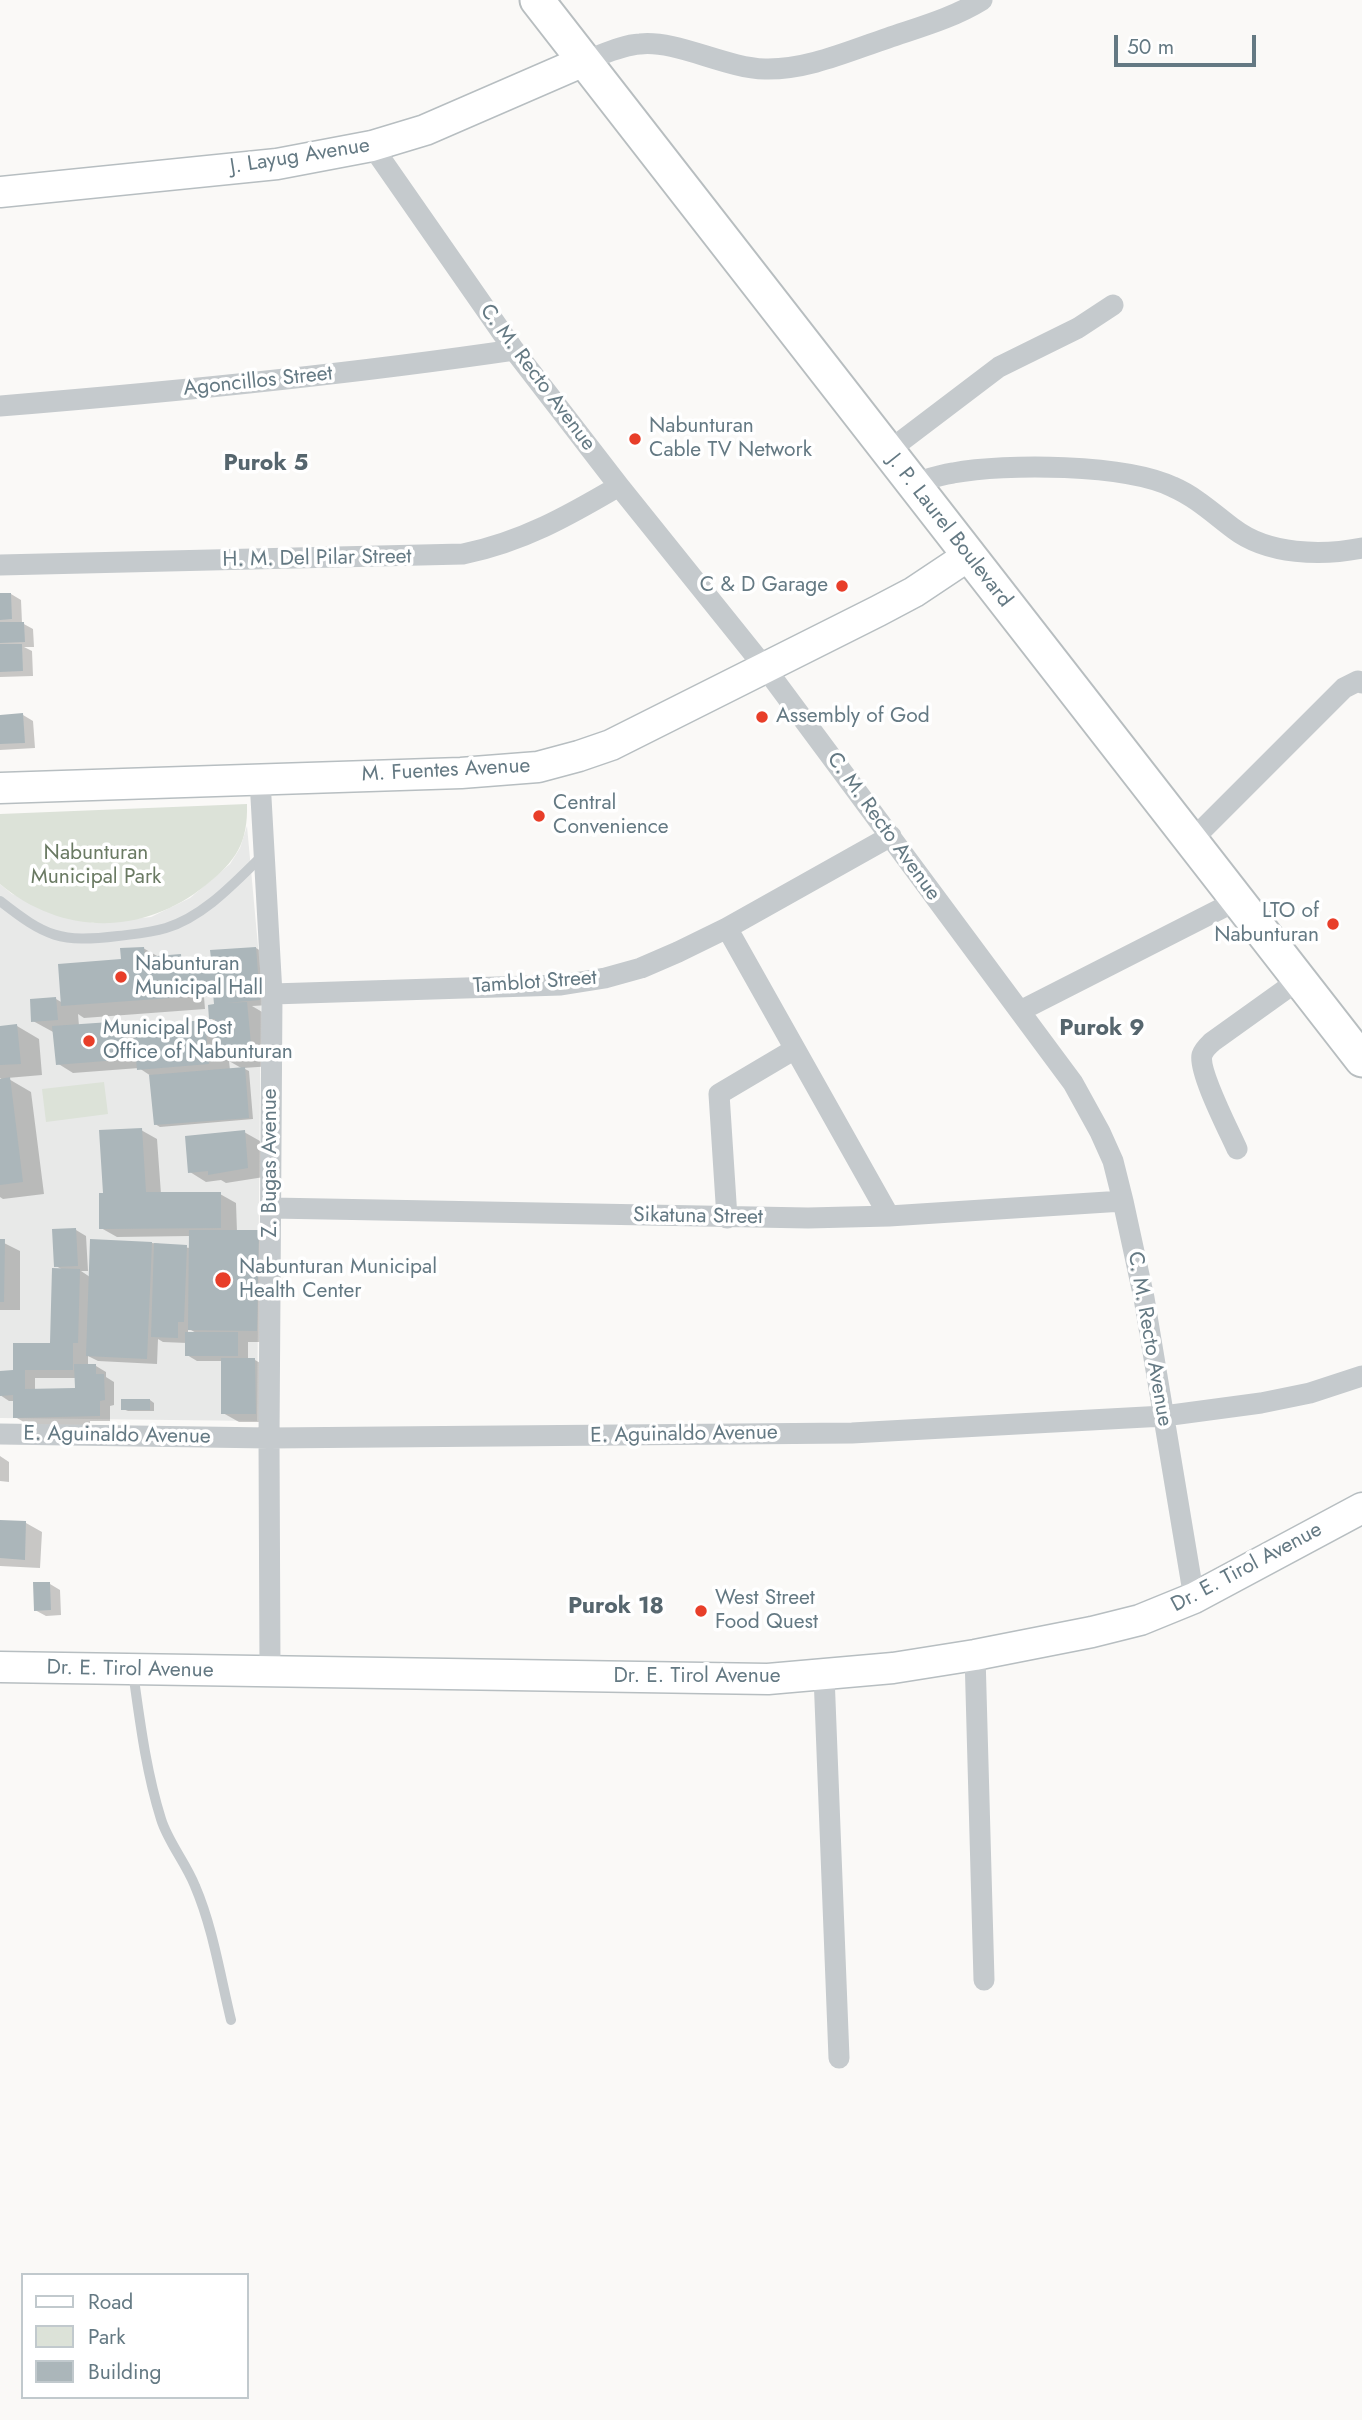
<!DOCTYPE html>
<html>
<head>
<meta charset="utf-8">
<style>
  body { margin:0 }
  #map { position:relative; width:1362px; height:2420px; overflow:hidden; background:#faf9f7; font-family:Jost,sans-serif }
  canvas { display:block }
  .legend { position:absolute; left:21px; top:2273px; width:228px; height:126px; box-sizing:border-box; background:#fff; border:2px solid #c1c9cd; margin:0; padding:9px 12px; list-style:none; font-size:21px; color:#647983 }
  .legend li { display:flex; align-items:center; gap:14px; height:35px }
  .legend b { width:35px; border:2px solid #c1c9cd }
  .scale { position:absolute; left:1114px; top:35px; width:142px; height:32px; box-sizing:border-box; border:4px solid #647983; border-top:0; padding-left:9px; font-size:21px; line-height:24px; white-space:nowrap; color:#647983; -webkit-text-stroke:5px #fff; paint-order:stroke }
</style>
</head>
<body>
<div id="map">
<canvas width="1362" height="2420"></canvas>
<ul class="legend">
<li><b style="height:9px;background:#fff"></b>Road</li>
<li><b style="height:19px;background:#dce2d8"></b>Park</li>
<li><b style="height:19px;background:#abb6ba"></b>Building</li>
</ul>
<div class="scale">50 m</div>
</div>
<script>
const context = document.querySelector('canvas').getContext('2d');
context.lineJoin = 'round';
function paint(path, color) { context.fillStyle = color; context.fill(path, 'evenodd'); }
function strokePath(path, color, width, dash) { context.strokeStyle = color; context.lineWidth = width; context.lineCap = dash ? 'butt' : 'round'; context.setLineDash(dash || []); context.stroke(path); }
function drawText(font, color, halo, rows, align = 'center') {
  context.font = font + ' Jost,sans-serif'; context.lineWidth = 7; context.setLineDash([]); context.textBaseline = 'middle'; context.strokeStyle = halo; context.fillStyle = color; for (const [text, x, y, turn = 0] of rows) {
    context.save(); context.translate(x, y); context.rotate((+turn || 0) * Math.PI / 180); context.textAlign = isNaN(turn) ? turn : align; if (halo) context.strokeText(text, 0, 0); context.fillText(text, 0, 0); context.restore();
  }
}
paint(new Path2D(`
  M 247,826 L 261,979 L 257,1421 L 0,1418 L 0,884 L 12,894 L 93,923 L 151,917 L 190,898 L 230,864 L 240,848 Z`), '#e8e9e8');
paint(new Path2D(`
  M 247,804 C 248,843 236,861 206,885 C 143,936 62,936 0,884 L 0,814 Z
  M 104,1082 L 108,1114 L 46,1122 L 42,1089 Z`), '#dce2d8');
paint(new Path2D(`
  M 11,594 L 21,600 L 22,623 L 33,629 L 34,647 L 24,647 L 32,651 L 33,676 L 0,677 L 0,595 Z
  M 23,715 L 33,721 L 35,748 L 0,750 L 0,717 Z
  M 143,948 L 159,957 L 180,956 L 203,969 L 211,969 L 256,948 L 278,961 L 270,1005 L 252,1006 L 269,1016 L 273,1066 L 243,1068 L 249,1071 L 253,1119 L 160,1127 L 155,1124 L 151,1076 L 139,1068 L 73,1073 L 57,1063 L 55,1033 L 33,1021 L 56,999 L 63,1003 ZM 208,984 L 208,993 L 215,997 L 221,1006 L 210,1018 L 217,1022 L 217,1029 L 205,1022 L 134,1028 L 125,1022 L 79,1026 L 78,1014 L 84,1018 L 205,1009 L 203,985 ZM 229,1061 L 243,1069 L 230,1070 Z
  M 17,1026 L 39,1039 L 42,1075 L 7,1078 L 31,1092 L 44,1194 L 3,1199 L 0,1197 L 0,1080 L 3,1080 L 0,1078 L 0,1027 Z
  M 141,1130 L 157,1139 L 161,1194 L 220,1194 L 236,1203 L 237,1232 L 259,1232 L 280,1244 L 278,1342 L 248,1342 L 248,1360 L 255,1360 L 271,1369 L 271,1422 L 239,1422 L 223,1413 L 222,1361 L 197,1361 L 187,1355 L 187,1343 L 163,1342 L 158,1339 L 157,1364 L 98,1361 L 88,1356 L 88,1366 L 96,1366 L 106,1372 L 106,1377 L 114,1382 L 114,1405 L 110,1406 L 110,1421 L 90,1421 L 90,1426 L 31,1426 L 15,1417 L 15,1401 L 9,1401 L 0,1395 L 0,1372 L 20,1372 L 51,1344 L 63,1270 L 56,1266 L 76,1230 L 86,1236 L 88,1271 L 81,1271 L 90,1277 L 152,1243 L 190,1248 L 190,1236 L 117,1237 L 101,1228 L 105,1194 ZM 188,1330 L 191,1330 L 198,1334 L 188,1334 ZM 35,1378 L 76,1378 L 76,1392 L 35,1390 Z
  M 244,1132 L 260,1141 L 264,1177 L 226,1183 L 221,1180 L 206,1182 L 190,1172 Z
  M 0,1241 L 20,1251 L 20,1310 L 0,1310 Z
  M 150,1400 L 154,1403 L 154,1411 L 128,1411 L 123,1409 Z
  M 0,1456 L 9,1462 L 9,1482 L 0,1481 Z
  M 0,1522 L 26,1523 L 42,1532 L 40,1568 L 0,1566 Z
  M 50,1584 L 60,1590 L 61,1615 L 46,1616 L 35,1610 Z`), '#0003');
paint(new Path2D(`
  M 0,593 L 11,593 L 12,619 L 0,620 Z
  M 0,622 L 24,622 L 25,642 L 0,643 Z
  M 0,644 L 22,644 L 23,671 L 0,672 Z
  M 23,713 L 25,743 L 0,744 L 0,715 Z
  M 144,947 L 145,957 L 181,954 L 182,969 L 212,967 L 210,950 L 256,947 L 260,1000 L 225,1003 L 247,1002 L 252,1054 L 217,1056 L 215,1019 L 209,1019 L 208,1005 L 214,1004 L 213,993 L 207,994 L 206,982 L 183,984 L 184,997 L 61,1006 L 58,964 L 121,959 L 120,948 Z
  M 56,997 L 58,1020 L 31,1022 L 30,999 Z
  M 205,1020 L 209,1064 L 137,1070 L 133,1026 Z
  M 125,1021 L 129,1059 L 56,1065 L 52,1026 Z
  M 17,1024 L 21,1064 L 0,1065 L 0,1026 Z
  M 245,1067 L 249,1118 L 154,1125 L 149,1075 Z
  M 10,1077 L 23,1182 L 0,1185 L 0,1079 Z
  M 142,1128 L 146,1192 L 221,1192 L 221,1228 L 99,1229 L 99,1193 L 103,1193 L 99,1130 Z
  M 245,1130 L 248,1168 L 208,1175 L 208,1171 L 188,1173 L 185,1136 Z
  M 76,1228 L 78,1266 L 54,1267 L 52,1229 Z
  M 189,1230 L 259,1230 L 257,1331 L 188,1330 Z
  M 0,1239 L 5,1239 L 4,1302 L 0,1302 Z
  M 90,1239 L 152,1242 L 147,1359 L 86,1356 Z
  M 154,1243 L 187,1245 L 184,1322 L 178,1322 L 178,1338 L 151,1337 Z
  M 52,1268 L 80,1269 L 78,1343 L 73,1343 L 73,1370 L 25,1370 L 25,1389 L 75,1388 L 74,1364 L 96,1364 L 96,1374 L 104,1374 L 105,1400 L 100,1401 L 100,1416 L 13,1418 L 13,1395 L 0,1396 L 0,1371 L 13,1370 L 13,1343 L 50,1343 Z
  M 185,1332 L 238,1332 L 238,1356 L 185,1356 Z
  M 221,1358 L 255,1358 L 256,1414 L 221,1414 Z
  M 121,1399 L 150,1399 L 150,1410 L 121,1410 Z
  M 0,1520 L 26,1521 L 25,1560 L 0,1558 Z
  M 33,1582 L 50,1582 L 51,1610 L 34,1611 Z`), '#abb6ba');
const secondary = new Path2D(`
  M 0,192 L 277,164 L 372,146 L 425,130 L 584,61
  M 0,788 L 461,773 L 538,767 L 579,756 L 611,745 L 878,611 L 914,592 L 968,556
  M 0,1667 L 768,1679 L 893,1668 L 975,1655 L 1092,1632 L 1140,1620 L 1194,1598 L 1362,1508`);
const primary = new Path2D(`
  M 537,0 L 1362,1060`);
strokePath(secondary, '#b7bec1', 33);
strokePath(primary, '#b8bec0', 37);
strokePath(new Path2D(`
  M 0,901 C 46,937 60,943 118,936 C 134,934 150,933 166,928 C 205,916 236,881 264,854
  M 133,1672 C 140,1722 146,1771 161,1819 C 168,1842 186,1863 195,1886 C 213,1928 220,1975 231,2020`), '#c5cacd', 10);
strokePath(new Path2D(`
  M 584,61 C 602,55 621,45 640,44 C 677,40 725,68 765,69 C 807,70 849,51 888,38 C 920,27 953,18 982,0
  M 372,146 L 514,350 L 619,486 L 766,669 L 1073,1083 L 1100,1132 L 1113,1161 L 1123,1201 L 1144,1298 L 1194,1598
  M 0,406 C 172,392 344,375 514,350
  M 887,452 L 999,367 L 1078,328 L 1113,305
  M 912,484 C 925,480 939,475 953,473 C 1006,463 1125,464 1173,487 C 1196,497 1214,514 1234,529 C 1268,555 1322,556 1362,548
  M 0,565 L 463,554 C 522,542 568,516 619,486
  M 260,780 L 272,994 L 269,1438 L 270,1672
  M 1192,840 L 1344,688 L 1358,681 L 1362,683
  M 727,928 L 889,1216
  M 272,994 L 561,985 L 605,978 L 641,968 L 678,952 L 727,928 L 891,836
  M 1020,1011 L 1238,900
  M 1237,1149 C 1229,1131 1198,1071 1202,1055 C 1204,1049 1208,1046 1212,1042 L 1300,979
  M 272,1208 L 808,1218 L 889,1216 L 1123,1201
  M 727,1218 L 719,1094 L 795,1049
  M 0,1434 L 269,1438 L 852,1433 L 1164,1416 L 1261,1403 L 1310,1393 L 1362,1376
  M 975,1655 L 984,1980
  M 824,1675 L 839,2058`), '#c5cacd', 21);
strokePath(secondary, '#fff', 30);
strokePath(primary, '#fff', 33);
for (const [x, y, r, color] of [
  [635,439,7,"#e83e29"],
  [842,586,7,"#e83e29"],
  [762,717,7,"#e83e29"],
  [539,816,7,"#e83e29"],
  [1333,924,7,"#e83e29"],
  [121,977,7,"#e83e29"],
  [89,1041,7,"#e83e29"],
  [223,1280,9,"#e83e29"],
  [701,1611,7,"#e83e29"]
]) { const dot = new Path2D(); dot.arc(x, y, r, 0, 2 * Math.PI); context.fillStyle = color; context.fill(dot); strokePath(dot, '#fff', 2.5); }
drawText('21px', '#647983', '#fff', [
  ["J. Layug Avenue",300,157,-9],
  ["C. M. Recto Avenue",537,378,53],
  ["Agoncillos Street",258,382,-6],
  ["J. P. Laurel Boulevard",949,531,52],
  ["H. M. Del Pilar Street",317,559,-1],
  ["M. Fuentes Avenue",446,771,-3],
  ["C. M. Recto Avenue",883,827,54],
  ["Tamblot Street",535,983,-4],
  ["Z. Bugas Avenue",271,1163,-90],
  ["Sikatuna Street",698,1217,1],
  ["C. M. Recto Avenue",1149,1339,80],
  ["E. Aguinaldo Avenue",684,1435,-1],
  ["E. Aguinaldo Avenue",117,1436,1],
  ["Dr. E. Tirol Avenue",1247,1568,-28],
  ["Dr. E. Tirol Avenue",130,1670,1],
  ["Dr. E. Tirol Avenue",697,1677]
]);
drawText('21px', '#647983', '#fff', [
  ["Nabunturan",649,427],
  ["Cable TV Network",649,451],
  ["C & D Garage",828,586,"right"],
  ["Assembly of God",776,717],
  ["Central",553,804],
  ["Convenience",553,828],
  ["LTO of",1319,912,"right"],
  ["Nabunturan",1319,936,"right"],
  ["Nabunturan",135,965],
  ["Municipal Hall",135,989],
  ["Municipal Post",103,1029],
  ["Office of Nabunturan",103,1053],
  ["Nabunturan Municipal",239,1268],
  ["Health Center",239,1292],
  ["West Street",715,1599],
  ["Food Quest",715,1623]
], 'left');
drawText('21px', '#6a7a63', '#fff', [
  ["Nabunturan",96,854],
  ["Municipal Park",96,878]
]);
drawText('bold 23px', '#56666e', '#fff', [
  ["Purok 5",266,464],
  ["Purok 9",1102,1029],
  ["Purok 18",616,1607]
]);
</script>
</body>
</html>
